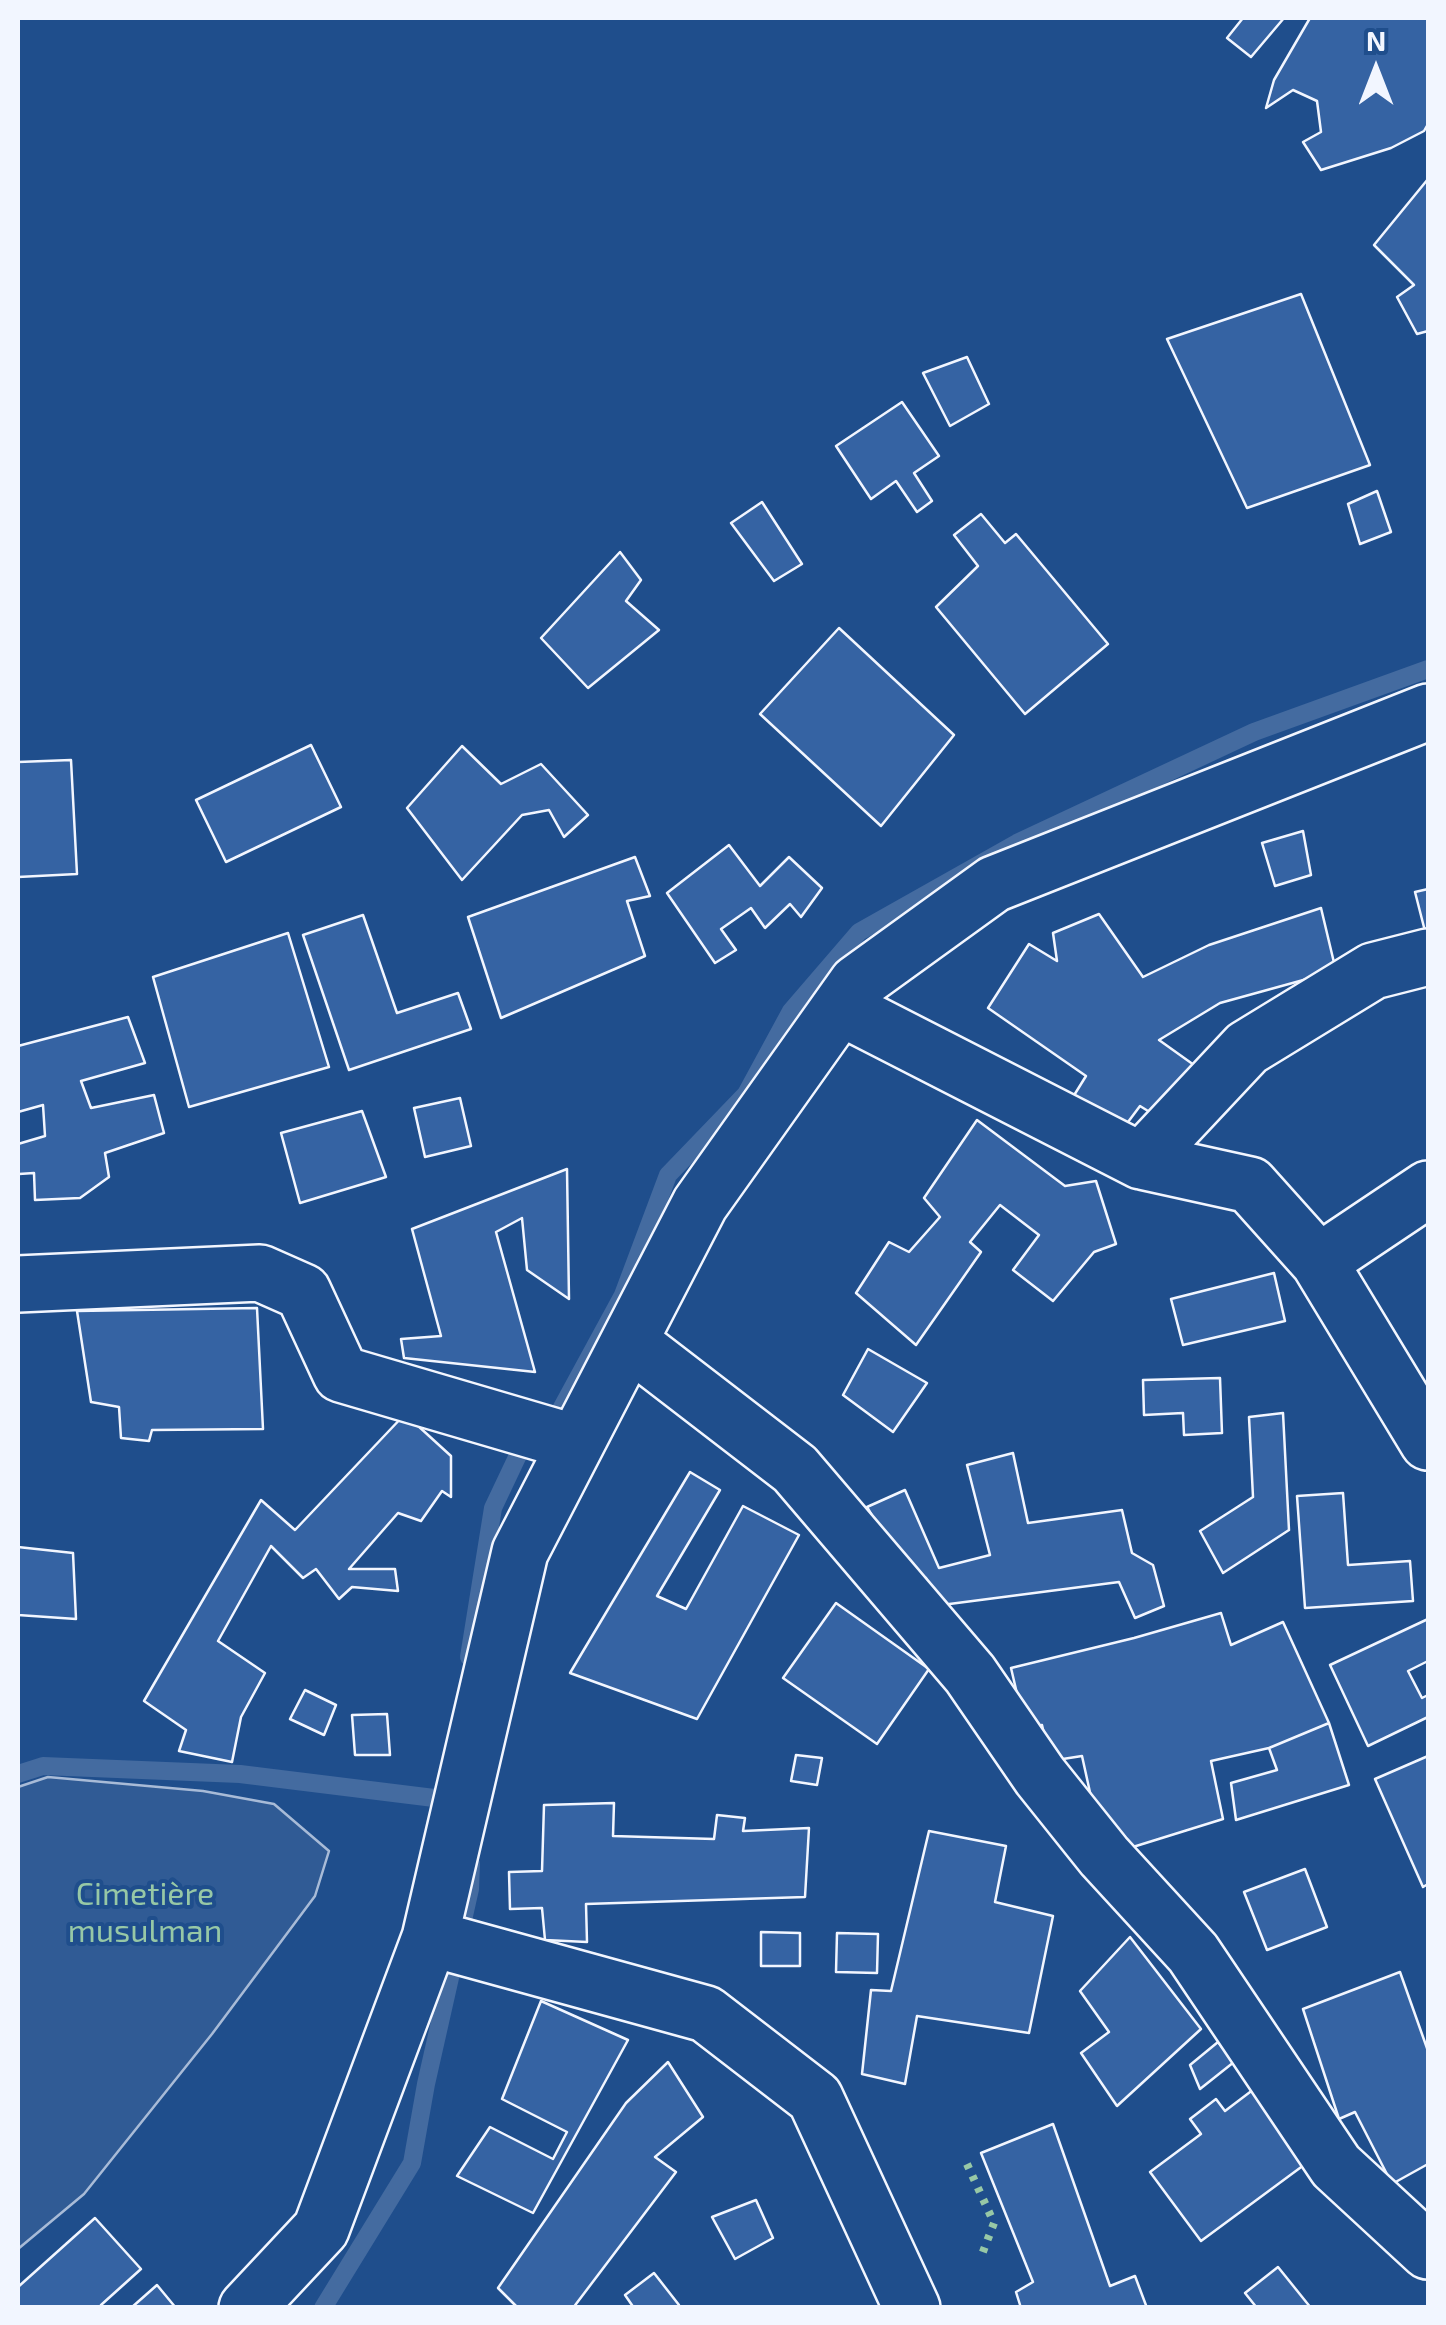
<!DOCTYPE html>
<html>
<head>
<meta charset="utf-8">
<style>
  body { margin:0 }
  #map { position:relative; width:1446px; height:2325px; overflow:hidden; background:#1f4e8c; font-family:"Exo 2",sans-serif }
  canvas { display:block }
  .frame { position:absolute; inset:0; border:20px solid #f2f6ff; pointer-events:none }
  .north { position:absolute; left:1326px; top:20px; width:100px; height:100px; -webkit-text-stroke:8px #1f4e8c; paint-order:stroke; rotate:0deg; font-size:28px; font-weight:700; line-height:40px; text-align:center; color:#f2f6ff }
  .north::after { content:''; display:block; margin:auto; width:35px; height:45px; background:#f2f6ff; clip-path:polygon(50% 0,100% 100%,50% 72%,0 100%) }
</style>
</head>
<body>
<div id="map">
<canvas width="1446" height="2325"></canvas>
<div class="frame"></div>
<div class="north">N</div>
</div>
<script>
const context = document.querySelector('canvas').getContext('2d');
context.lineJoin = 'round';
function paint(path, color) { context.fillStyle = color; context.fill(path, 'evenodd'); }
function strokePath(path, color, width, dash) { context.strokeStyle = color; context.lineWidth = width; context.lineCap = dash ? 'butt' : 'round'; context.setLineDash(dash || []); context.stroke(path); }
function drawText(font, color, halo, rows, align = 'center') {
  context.font = font + ' "Exo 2",sans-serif'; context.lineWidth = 8; context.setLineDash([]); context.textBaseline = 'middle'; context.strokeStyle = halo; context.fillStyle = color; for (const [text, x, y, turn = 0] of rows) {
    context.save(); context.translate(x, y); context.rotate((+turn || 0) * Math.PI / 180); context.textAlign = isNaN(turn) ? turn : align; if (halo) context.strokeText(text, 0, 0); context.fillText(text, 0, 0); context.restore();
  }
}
const green = new Path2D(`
  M 48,1777 L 203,1791 L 274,1804 L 329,1851 L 315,1896 L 212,2034 L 84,2194 L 18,2249 L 18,1787 Z`);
paint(green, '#305b95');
strokePath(green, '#a8bbd7', 2.5);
strokePath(new Path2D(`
  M 469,1657 L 493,1508 L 520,1451 L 560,1411 L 623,1295 L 668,1175 L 746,1094 L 791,1011 L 859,932 L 1017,843 L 1254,732 L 1428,669
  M 18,1774 L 43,1766 L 240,1774 L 434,1798 L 452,1792
  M 323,2308 L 412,2163 L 426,2084 L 470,1889 L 471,1864`), '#446ba0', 18);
const building = new Path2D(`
  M 1243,18 L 1284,18 L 1251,57 L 1227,38 Z
  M 1310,18 L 1428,18 L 1428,124 L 1424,131 L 1391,148 L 1321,170 L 1303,142 L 1321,132 L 1317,101 L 1293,90 L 1266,108 L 1274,80 Z
  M 1428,179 L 1428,331 L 1417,334 L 1397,297 L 1414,285 L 1374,245 Z
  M 1301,294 L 1370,465 L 1247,508 L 1167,339 Z
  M 967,357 L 989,404 L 950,426 L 923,373 Z
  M 902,402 L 939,456 L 914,473 L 932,501 L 917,512 L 896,481 L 871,499 L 836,446 Z
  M 1377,491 L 1391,532 L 1360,544 L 1348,504 Z
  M 762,502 L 802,564 L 774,581 L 731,523 Z
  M 981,514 L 1005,543 L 1016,534 L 1108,644 L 1025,714 L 936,607 L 978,566 L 954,535 Z
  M 620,552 L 641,580 L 626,601 L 659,630 L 588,688 L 541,638 Z
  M 839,628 L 954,735 L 881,826 L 760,714 Z
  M 311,745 L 341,807 L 226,862 L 196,800 Z
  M 462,746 L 501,784 L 541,764 L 588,815 L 564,837 L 549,810 L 522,815 L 462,880 L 407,808 Z
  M 71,760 L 77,874 L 18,877 L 18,762 Z
  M 1303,831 L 1311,875 L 1275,886 L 1262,843 Z
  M 729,845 L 760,886 L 789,857 L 822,888 L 801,917 L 790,904 L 765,928 L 751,908 L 721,929 L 736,950 L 715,963 L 667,893 Z
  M 635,857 L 650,896 L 627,901 L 645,956 L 501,1018 L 468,917 Z
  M 1428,889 L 1428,939 L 1427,939 L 1415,892 Z
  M 1321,908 L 1336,971 L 1220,1003 L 1159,1040 L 1201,1070 L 1164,1121 L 1140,1106 L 1119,1134 L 1068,1105 L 1086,1076 L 988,1008 L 1029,944 L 1057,961 L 1053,933 L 1099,914 L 1143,977 L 1209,945 Z
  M 363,915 L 397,1013 L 458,993 L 471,1029 L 349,1070 L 303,935 Z
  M 288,933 L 329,1067 L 189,1107 L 153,977 Z
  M 128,1017 L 145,1063 L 81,1081 L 91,1108 L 154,1095 L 164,1133 L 105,1153 L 109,1177 L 80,1198 L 35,1200 L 34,1173 L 19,1174 L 18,1169 L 18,1144 L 45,1136 L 43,1105 L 18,1112 L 18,1046 Z
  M 460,1098 L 471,1146 L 425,1157 L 414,1108 Z
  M 362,1111 L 386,1177 L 300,1203 L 281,1133 Z
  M 977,1120 L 1065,1186 L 1096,1181 L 1116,1244 L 1094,1252 L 1053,1301 L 1013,1270 L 1039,1235 L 1000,1205 L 970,1242 L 981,1252 L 916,1345 L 856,1293 L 889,1242 L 909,1252 L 940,1217 L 924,1198 Z
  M 567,1169 L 569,1299 L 527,1270 L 522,1218 L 496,1232 L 535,1372 L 404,1358 L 401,1339 L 441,1336 L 412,1229 Z
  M 1274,1273 L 1285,1321 L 1183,1345 L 1171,1299 Z
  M 257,1308 L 263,1429 L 152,1430 L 149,1441 L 121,1438 L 119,1407 L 91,1402 L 77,1311 Z
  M 868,1349 L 927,1383 L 893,1432 L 843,1395 Z
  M 1220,1378 L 1222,1433 L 1184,1435 L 1183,1413 L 1144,1415 L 1143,1380 Z
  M 1283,1413 L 1289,1530 L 1223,1573 L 1200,1531 L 1253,1497 L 1249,1417 Z
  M 405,1414 L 451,1456 L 451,1497 L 442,1491 L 421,1521 L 398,1513 L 349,1569 L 395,1569 L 398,1591 L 352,1587 L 339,1599 L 316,1569 L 303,1578 L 271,1546 L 218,1641 L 265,1673 L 241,1717 L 232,1762 L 179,1751 L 186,1730 L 144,1701 L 261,1500 L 295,1530 Z
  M 1013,1453 L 1028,1523 L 1122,1510 L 1132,1553 L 1153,1565 L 1164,1606 L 1135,1618 L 1119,1582 L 934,1606 L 926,1578 L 910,1580 L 867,1507 L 905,1490 L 939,1568 L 990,1555 L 967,1465 Z
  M 690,1472 L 720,1490 L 657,1596 L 686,1609 L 743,1506 L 799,1535 L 697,1719 L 570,1673 Z
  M 1343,1493 L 1348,1565 L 1410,1561 L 1413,1601 L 1305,1608 L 1297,1496 Z
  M 18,1547 L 73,1553 L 76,1619 L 18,1615 Z
  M 836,1603 L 929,1669 L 877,1744 L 783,1678 Z
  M 1221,1613 L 1231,1645 L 1283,1622 L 1329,1723 L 1269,1748 L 1211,1761 L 1223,1819 L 1104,1856 L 1082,1756 L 1050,1761 L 1042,1725 L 1025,1728 L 1011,1668 L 1134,1638 Z
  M 1428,1619 L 1428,1661 L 1408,1671 L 1422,1698 L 1428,1695 L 1428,1717 L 1368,1746 L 1330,1665 Z
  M 305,1690 L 336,1705 L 324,1735 L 290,1719 Z
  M 387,1714 L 390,1755 L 355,1755 L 352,1715 Z
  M 1329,1723 L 1349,1785 L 1236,1820 L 1231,1783 L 1277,1770 L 1269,1748 Z
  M 796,1755 L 822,1758 L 817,1785 L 791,1781 Z
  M 1428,1756 L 1428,1884 L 1423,1887 L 1375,1779 Z
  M 614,1803 L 613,1836 L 714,1839 L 717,1815 L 745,1818 L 743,1831 L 809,1828 L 805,1897 L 586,1904 L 587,1942 L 545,1940 L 542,1908 L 510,1909 L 509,1872 L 542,1871 L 544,1805 Z
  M 929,1831 L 1006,1846 L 995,1902 L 1053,1916 L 1029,2033 L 917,2016 L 905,2084 L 862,2074 L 871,1990 L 891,1991 Z
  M 1305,1869 L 1327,1927 L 1267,1950 L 1244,1892 Z
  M 761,1932 L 800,1933 L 800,1966 L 761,1966 Z
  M 837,1933 L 878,1934 L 877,1973 L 836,1972 Z
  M 1130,1937 L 1201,2029 L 1117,2106 L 1081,2053 L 1109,2032 L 1080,1991 Z
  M 1400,1972 L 1428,2051 L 1428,2164 L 1392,2184 L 1355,2112 L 1339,2119 L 1303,2009 Z
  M 541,2001 L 628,2040 L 533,2213 L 457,2176 L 490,2127 L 553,2159 L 567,2132 L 502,2099 Z
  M 1218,2042 L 1234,2062 L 1200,2089 L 1190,2065 Z
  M 668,2062 L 703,2117 L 655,2157 L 676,2172 L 573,2308 L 518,2308 L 498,2288 L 626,2103 Z
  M 1254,2089 L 1308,2162 L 1201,2241 L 1150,2172 L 1201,2134 L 1190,2119 L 1216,2099 L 1225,2111 Z
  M 1053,2124 L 1110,2286 L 1135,2276 L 1147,2308 L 1021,2308 L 1016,2292 L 1033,2282 L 981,2153 Z
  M 756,2200 L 773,2238 L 735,2259 L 712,2217 Z
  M 95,2218 L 141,2269 L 101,2305 L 104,2308 L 18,2308 L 18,2287 Z
  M 1278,2267 L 1311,2308 L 1257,2308 L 1245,2293 Z
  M 654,2273 L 679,2305 L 675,2308 L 634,2308 L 625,2295 Z
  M 157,2285 L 176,2308 L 131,2308 Z`);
paint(building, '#3563a3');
strokePath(building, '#f2f6ff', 2.5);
const minor = new Path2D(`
  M 840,1007 L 1141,1161 L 1250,1185 L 1319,1262 L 1428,1442
  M 1141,1161 L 1247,1048 L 1373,971 L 1428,957
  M 1319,1262 L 1428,1189
  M 18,1284 L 260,1273 L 303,1292 L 341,1374 L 576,1443
  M 630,1342 L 795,1469 L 970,1674 L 1040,1776 L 1104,1856 L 1193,1953 L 1336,2166 L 1428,2251
  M 430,1938 L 706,2014 L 815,2098 L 912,2308
  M 247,2308 L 321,2229 L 430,1938 L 520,1552 L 700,1204 L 857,983 L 994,884 L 1428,712`);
strokePath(minor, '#f2f6ff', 60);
strokePath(minor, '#1f4e8c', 55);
strokePath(new Path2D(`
  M 967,2164 L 994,2223 L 981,2257`), '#97c8a6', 8, [5, 8]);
drawText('32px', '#97c8a6', '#1f4e8c', [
  ["Cimetière",145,1894],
  ["musulman",145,1931]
]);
</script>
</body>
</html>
